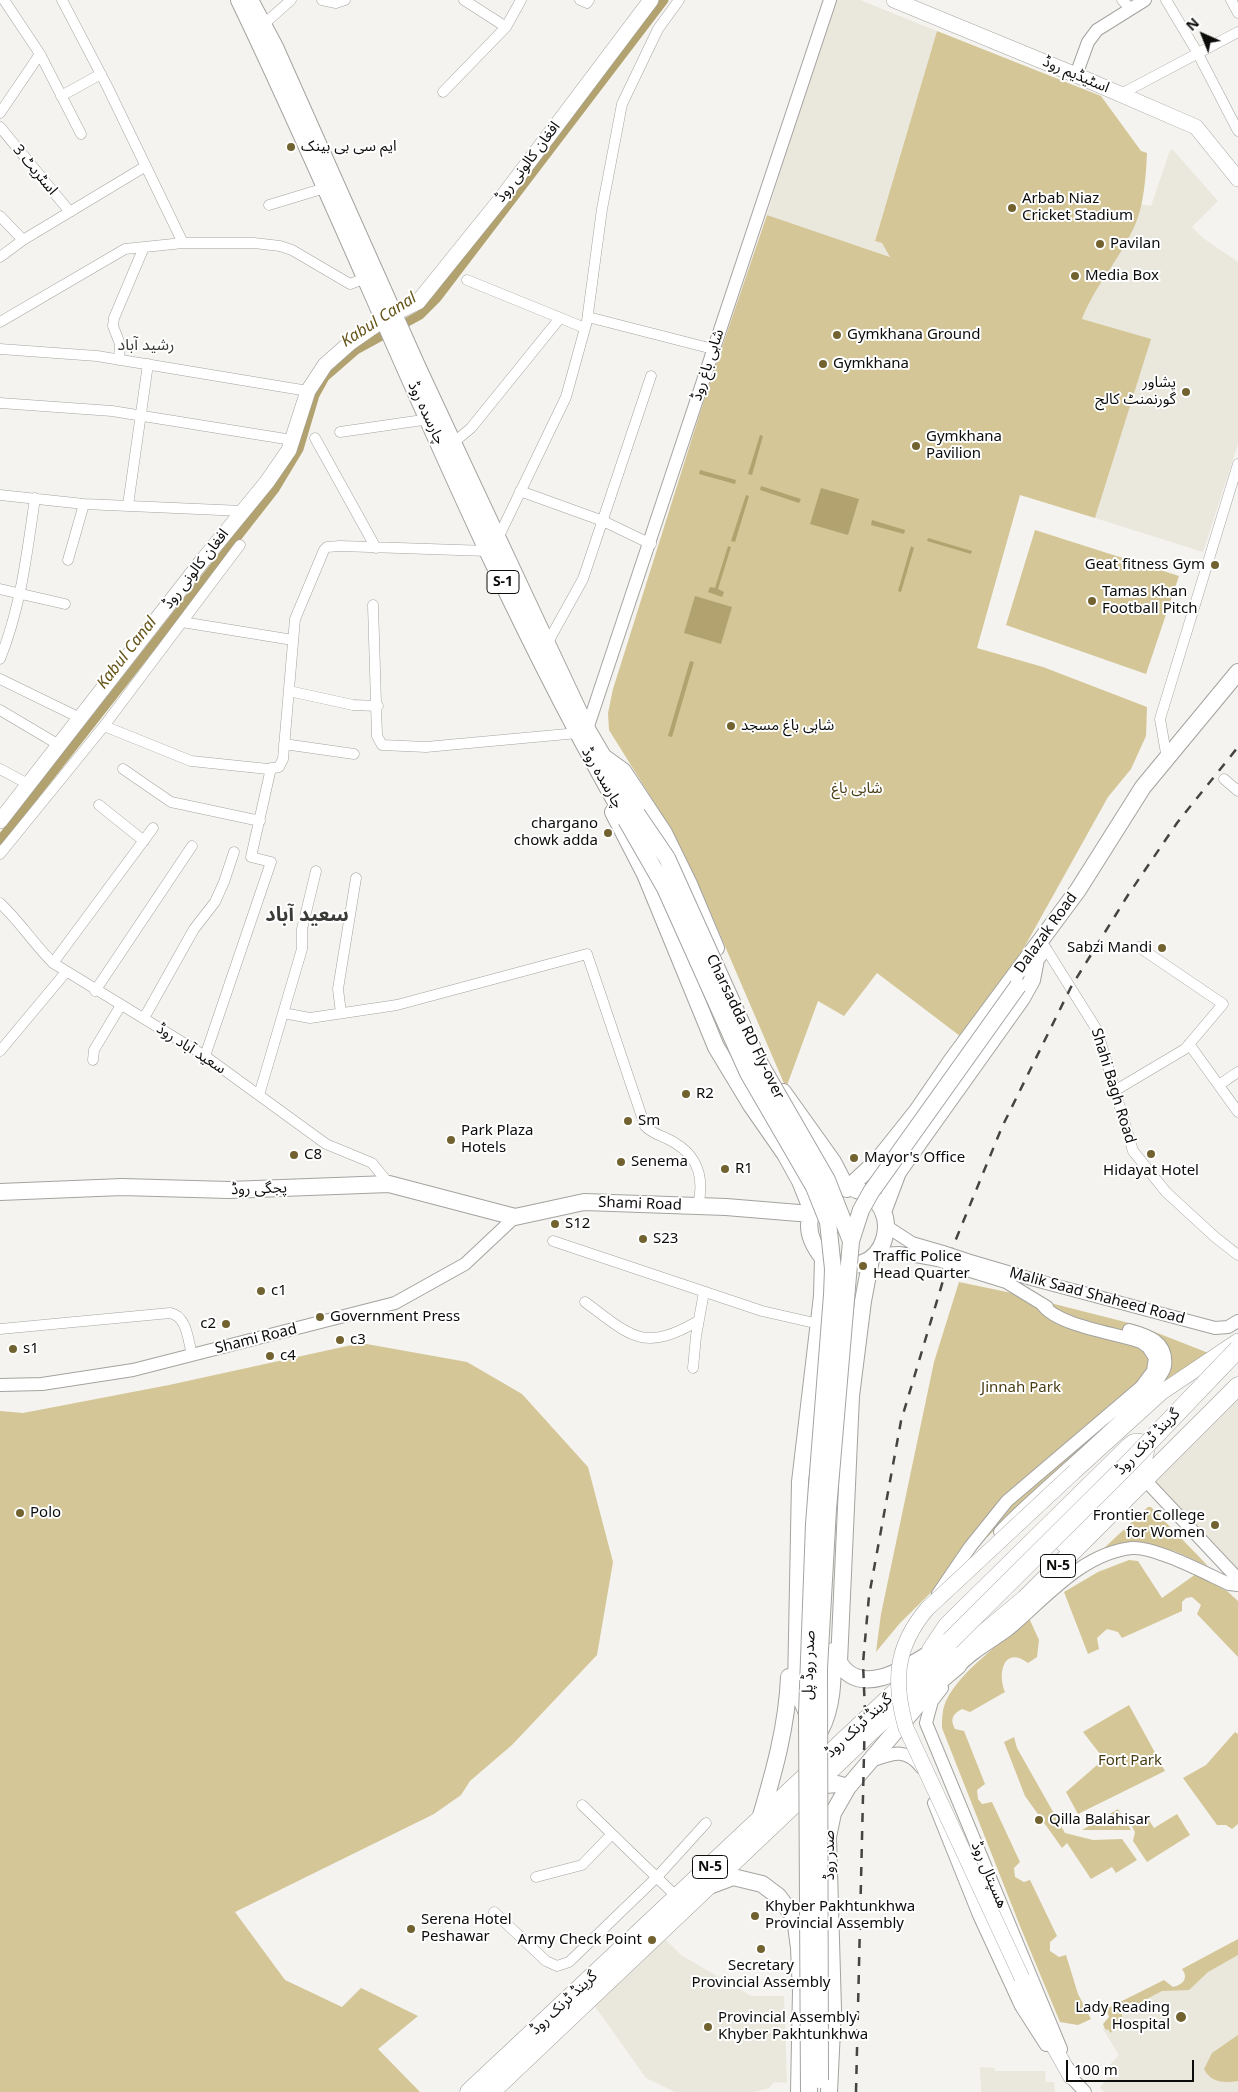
<!DOCTYPE html>
<html>
<head>
<meta charset="utf-8">
<style>
  body { margin:0 }
  #map { position:relative; width:1238px; height:2092px; overflow:hidden; background:#f4f3ef; font-family:"Noto Sans",sans-serif }
  canvas { display:block }
  .north { position:absolute; left:1178px; top:10px; width:50px; height:50px; -webkit-text-stroke:4px #fff; paint-order:stroke; rotate:316deg; font-size:14px; font-weight:700; line-height:20px; text-align:center; color:#0c0c0b }
  .north::after { content:''; display:block; margin:auto; width:18px; height:22px; background:#0c0c0b; clip-path:polygon(50% 0,100% 100%,50% 72%,0 100%) }
  .scale { position:absolute; left:1066px; top:2060px; width:128px; height:22px; box-sizing:border-box; border:2px solid #0c0c0b; border-top:0; padding-left:6px; font-size:15px; line-height:18px; white-space:nowrap; color:#0c0c0b; -webkit-text-stroke:4px #fff; paint-order:stroke }
</style>
</head>
<body>
<div id="map">
<canvas width="1238" height="2092"></canvas>
<div class="north">N</div>
<div class="scale">100 m</div>
</div>
<script>
const context = document.querySelector('canvas').getContext('2d');
context.lineJoin = 'round';
function paint(path, color) { context.fillStyle = color; context.fill(path, 'evenodd'); }
function strokePath(path, color, width, dash) { context.strokeStyle = color; context.lineWidth = width; context.lineCap = dash ? 'butt' : 'round'; context.setLineDash(dash || []); context.stroke(path); }
function drawText(font, color, halo, rows, align = 'center') {
  context.font = font + ' "Noto Sans","Noto Sans Arabic",sans-serif'; context.lineWidth = 4; context.setLineDash([]); context.textBaseline = 'middle'; context.strokeStyle = halo; context.fillStyle = color; for (const [text, x, y, turn = 0] of rows) {
    context.save(); context.translate(x, y); context.rotate((+turn || 0) * Math.PI / 180); context.textAlign = isNaN(turn) ? turn : align; if (halo) context.strokeText(text, 0, 0); context.fillText(text, 0, 0); context.restore();
  }
}
paint(new Path2D(`
  M 833,0 L 860,0 L 937,31 L 875,240 L 882,243 L 891,257 L 767,215 Z
  M 1172,149 L 1218,201 L 1192,227 L 1203,238 L 1238,262 L 1238,444 L 1203,552 L 1095,518 L 1150,340 L 1082,319 L 1091,297 L 1131,234 L 1141,204 L 1151,206 L 1169,153 Z
  M 1238,1383 L 1238,1573 L 1147,1476 Z
  M 659,1933 L 681,1955 L 751,1996 L 784,1996 L 787,2083 L 774,2082 L 769,2088 L 754,2092 L 675,2092 L 646,2078 L 589,1998 Z
  M 1238,1946 L 1238,2092 L 1104,2092 L 1100,2087 L 1108,2078 L 1103,2072 L 1119,2055 L 1103,2029 L 1108,2024 L 1120,2022 L 1123,2019 L 1122,2009 L 1168,1988 L 1177,1989 L 1195,1980 Z
  M 980,2067 L 995,2068 L 995,2071 L 1045,2071 L 1046,2082 L 1054,2082 L 1055,2092 L 981,2092 Z`), '#eae7dc');
paint(new Path2D(`
  M 937,31 L 1101,96 L 1141,151 L 1147,153 C 1146,175 1144,205 1135,225 C 1121,258 1095,285 1082,319 L 1151,339 L 1095,518 L 1020,495 L 977,648 L 1043,667 L 1147,707 L 1146,736 L 1131,769 L 1108,797 L 1020,955 L 960,1036 L 877,973 L 844,1016 L 818,1001 L 786,1088 L 703,895 L 667,823 L 609,730 L 608,713 L 613,689 L 705,397 L 767,215 L 890,257 L 882,243 L 875,241 Z
  M 1035,530 L 1179,576 L 1146,674 L 1006,625 Z
  M 959,1282 L 1007,1292 L 1137,1325 L 1211,1354 L 1024,1501 L 900,1623 L 876,1652 L 881,1614 L 934,1362 Z
  M 361,1343 L 467,1362 L 522,1394 L 588,1467 L 613,1562 L 597,1655 L 512,1745 L 470,1781 L 461,1795 L 434,1814 L 235,1912 L 285,1980 L 342,2007 L 361,1988 L 418,2016 L 378,2049 L 420,2092 L 0,2092 L 0,1411 L 23,1413 L 169,1385 Z
  M 1148,1507 L 1151,1507 L 1208,1566 L 1174,1551 L 1148,1545 L 1102,1550 Z
  M 1129,1560 L 1138,1561 L 1162,1598 L 1196,1574 L 1227,1591 L 1238,1601 L 1238,1657 L 1197,1614 L 1201,1605 L 1192,1597 L 1186,1598 L 1182,1602 L 1182,1611 L 1122,1638 L 1118,1632 L 1107,1629 L 1097,1638 L 1099,1649 L 1088,1654 L 1064,1592 L 1098,1572 Z
  M 1029,1618 L 1039,1640 L 1037,1657 L 1028,1663 C 1004,1645 997,1673 1005,1692 L 970,1712 L 962,1709 C 952,1714 950,1720 955,1729 L 964,1731 L 985,1784 L 977,1790 L 978,1799 L 982,1804 L 992,1802 L 1020,1862 L 1014,1868 L 1015,1877 L 1024,1882 L 1030,1880 L 1057,1936 L 1050,1942 L 1050,1951 L 1059,1957 L 1066,1955 L 1078,1994 L 1091,2019 L 1078,2025 L 1060,2022 L 1020,1926 L 942,1728 C 942,1719 942,1710 946,1701 C 960,1671 1004,1641 1029,1618 Z
  M 1129,1705 L 1165,1771 L 1078,1814 L 1066,1792 L 1104,1759 L 1083,1732 Z
  M 1235,1732 L 1238,1734 L 1238,1824 L 1232,1829 L 1226,1825 L 1217,1825 L 1183,1778 L 1206,1765 Z
  M 1014,1737 L 1017,1748 L 1065,1833 L 1093,1840 L 1122,1839 L 1137,1860 L 1116,1873 L 1112,1867 L 1091,1879 L 1067,1843 L 1062,1848 L 1025,1796 L 1004,1742 Z
  M 1118,1809 L 1131,1830 L 1082,1830 Z
  M 1145,1814 L 1154,1828 L 1177,1814 L 1190,1835 L 1147,1862 L 1133,1841 L 1135,1832 L 1130,1823 Z
  M 1238,1939 L 1238,1955 L 1208,1972 L 1189,1990 L 1162,1991 L 1124,2011 L 1122,2014 L 1123,2023 L 1110,2033 L 1109,2030 L 1105,2029 L 1103,2024 L 1109,2017 L 1106,2009 L 1164,1980 L 1173,1987 C 1183,1985 1189,1978 1182,1969 Z
  M 1238,2035 L 1238,2081 C 1224,2083 1211,2083 1204,2069 L 1212,2053 Z`), '#d4c696');
paint(new Path2D(`
  M 760,435 L 763,436 L 752,475 L 748,474 Z
  M 700,470 L 736,480 L 735,484 L 699,474 Z
  M 761,486 L 801,499 L 799,503 L 760,490 Z
  M 821,488 L 859,499 L 848,535 L 810,524 Z
  M 746,495 L 749,496 L 735,542 L 731,541 Z
  M 872,520 L 905,530 L 904,534 L 871,525 Z
  M 928,538 L 972,551 L 971,554 L 927,541 Z
  M 728,546 L 731,547 L 718,589 L 724,592 L 722,597 L 708,592 L 710,587 L 715,588 Z
  M 911,546 L 914,548 L 901,592 L 898,591 Z
  M 695,596 L 732,607 L 721,644 L 684,633 Z
  M 690,661 L 694,662 L 672,737 L 668,736 Z`), '#b2a26f');
strokePath(new Path2D(`
  M 0,840 L 275,489 L 299,449 L 315,395 L 325,377 L 356,350 L 420,315 L 437,298 L 664,0`), '#b2a26f', 9);
const minor = new Path2D(`
  M 4,0 L 40,54 L 81,134
  M 62,0 L 106,84 L 183,243
  M 322,0 L 336,3 L 345,0
  M 464,0 L 506,27
  M 580,0 L 587,3 L 589,0
  M 1122,0 L 1130,8
  M 1166,0 L 1197,52 L 1238,131
  M 1231,0 L 1238,13
  M 264,24 L 291,0
  M 443,92 L 506,27 L 521,0
  M 1121,94 L 1238,32
  M 61,96 L 101,74
  M 0,113 L 40,54
  M 0,127 L 70,212
  M 269,205 L 325,188
  M 0,216 L 23,240
  M 0,257 L 23,240 L 146,166
  M 467,280 L 585,328
  M 588,317 L 713,349
  M 0,322 L 125,249 L 183,243 L 254,243 L 280,246 L 292,250 L 350,284 L 366,278
  M 0,349 L 97,356 L 308,391
  M 119,360 L 120,344 L 113,326 L 114,318 L 144,247
  M 0,403 L 112,411 L 292,440
  M 340,432 L 430,419
  M 315,438 L 376,548
  M 453,443 L 471,428 L 560,318
  M 520,491 L 603,521 L 651,544
  M 0,495 L 84,504 L 243,511
  M 128,505 L 148,364
  M 498,538 L 566,397 L 587,321 L 602,209 L 622,104 L 658,29 L 679,0
  M 68,560 L 84,504
  M 0,589 L 65,604
  M 373,605 L 377,736 L 382,745 L 426,747 L 578,733
  M 182,622 L 293,640
  M 548,642 L 583,579 L 651,376
  M 0,659 C 21,607 27,553 35,498
  M 0,679 L 80,718
  M 289,691 L 353,705 L 378,706
  M 0,710 L 59,745
  M 104,726 L 191,761 L 268,769 L 279,767 L 283,759 L 295,619 L 324,550 L 327,547 L 340,546 L 488,551
  M 284,744 L 354,754
  M 1167,759 L 1160,719 L 1238,464
  M 0,769 L 28,784
  M 123,769 L 171,802 L 260,821
  M 1224,779 L 1238,791
  M 99,805 L 144,841
  M 0,854 L 104,726 L 240,545
  M 0,903 C 20,922 34,944 53,963 L 205,1056 L 326,1144 L 372,1163 L 389,1184
  M 1045,947 L 1097,1030 L 1133,1151 L 1166,1192 L 1215,1237 L 1238,1255
  M 53,963 L 153,828
  M 95,991 L 192,846
  M 283,1013 L 310,1018 L 397,1005 L 587,954 L 645,1126 C 653,1135 665,1136 675,1143 C 700,1158 704,1180 698,1206
  M 341,1013 L 338,989 L 356,878
  M 144,1018 L 194,929 L 215,902 L 224,882 L 234,852
  M 1189,1044 L 1238,1112
  M 0,1051 L 66,972
  M 205,1056 L 271,862 L 251,857 L 271,768
  M 93,1060 L 94,1050 L 121,1005
  M 1219,1085 L 1238,1072
  M 1116,1090 L 1185,1049 L 1223,1004 L 1139,947
  M 259,1095 L 302,949 L 302,929 L 316,871
  M 553,1241 L 762,1311 L 819,1324
  M 585,1302 C 631,1336 643,1353 698,1321
  M 0,1329 L 170,1313 C 187,1316 188,1340 192,1355
  M 693,1368 L 696,1336 L 704,1292
  M 582,1805 L 677,1897
  M 536,1877 L 582,1865 L 612,1834
  M 494,1912 L 546,1961 L 557,1966 L 569,1962 L 657,1877 L 706,1823`);
const tertiary = new Path2D(`
  M 1076,75 L 1088,42 L 1097,30 L 1145,0
  M 587,729 L 830,0
  M 886,1226 L 912,1243 L 943,1252
  M 876,1254 L 899,1253 L 938,1260
  M 967,1260 L 1035,1280 L 1215,1328 L 1228,1327 L 1238,1321
  M 964,1269 L 1006,1282 L 1047,1307
  M 0,1385 L 42,1384 L 133,1370 L 395,1303 L 465,1264 L 515,1217
  M 1146,1481 L 1238,1579
  M 1000,1532 C 1027,1500 1161,1394 1165,1366 C 1168,1342 1148,1335 1129,1330
  M 938,1594 L 970,1547 L 1007,1501 L 1141,1387 L 1153,1371 L 1155,1358 L 1148,1347 L 1141,1342 C 1116,1333 1057,1326 1042,1304
  M 957,1669 C 971,1652 992,1642 1009,1629 C 1045,1599 1082,1553 1132,1548 C 1154,1546 1207,1574 1229,1584 L 1238,1585
  M 942,1688 L 932,1701 L 926,1723 L 1061,2049
  M 871,1761 C 893,1753 906,1747 922,1768
  M 934,1803 L 979,1915 L 1021,2006 L 1046,2045
  M 1068,2068 L 1071,2077 L 1085,2092`);
const secondary = new Path2D(`
  M 894,0 L 1076,75 L 1196,127 L 1238,179
  M 395,313 L 418,302 L 501,199 L 651,0
  M 0,821 L 203,560 L 267,482 L 289,450 L 308,391 L 325,365 L 351,342 L 384,319
  M 1075,1471 L 1162,1392 L 1238,1341
  M 1022,1978 L 1038,2018 L 1071,2077`);
const primary = new Path2D(`
  M 239,0 C 370,272 475,558 626,820
  M 250,0 L 275,47 L 418,368 L 587,729 L 637,814
  M 605,758 L 623,771 L 664,833 L 689,884 L 716,948
  M 613,812 L 645,874 L 716,1047 L 751,1105 L 785,1154 L 800,1181 L 812,1211
  M 783,1092 L 833,1162 L 847,1189 L 878,1160 L 917,1111 L 952,1060 L 1078,890 L 1143,787 L 1238,672
  M 0,1192 L 122,1187 L 229,1190 L 389,1184 L 515,1217 L 584,1202 L 726,1207 L 811,1214
  M 883,1212 L 898,1172 L 1022,998 L 1032,980 L 1036,959 L 1043,950
  M 823,1258 C 889,1291 908,1200 856,1190
  M 871,1259 L 863,1301 L 851,1396 L 839,1662 C 859,1698 905,1669 929,1654
  M 807,1713 L 796,1688 L 800,1482 L 822,1296 L 823,1258 C 811,1243 803,1225 815,1207
  M 820,1731 C 833,1707 833,1679 833,1651
  M 814,1786 L 837,1784 L 848,1787
  M 760,1819 C 774,1772 787,1726 789,1677
  M 709,1886 L 733,1877 L 762,1884 L 778,1896 L 795,1918 L 799,1948 L 801,1992 L 799,2092
  M 829,2092 L 833,2009 L 828,1837 L 833,1813 L 848,1787 L 932,1688 L 958,1666`);
const trunk = new Path2D(`
  M 931,1650 L 947,1626 L 1129,1447 L 1134,1443 L 1140,1443 L 1145,1452 L 1142,1462 L 1064,1543
  M 469,2092 L 950,1641
  M 491,2092 L 905,1699 L 1025,1599 L 1238,1386`);
strokePath(minor, '#a4a3a0', 11);
strokePath(tertiary, '#a4a3a0', 14);
strokePath(secondary, '#a4a3a0', 16);
strokePath(primary, '#a4a3a0', 18);
strokePath(trunk, '#a4a3a0', 19);
strokePath(minor, '#fff', 10);
strokePath(tertiary, '#fff', 12);
strokePath(secondary, '#fff', 15);
strokePath(primary, '#fff', 16);
strokePath(trunk, '#fff', 18);
strokePath(new Path2D(`
  M 856,2092 L 865,1712 L 863,1663 L 869,1596 L 901,1421 L 954,1244 L 1002,1127 L 1071,987 L 1128,895 L 1177,823 L 1238,747`), '#454443', 2.5, [9, 9]);
const tertiaryBridge = new Path2D(`
  M 943,1252 L 967,1260
  M 938,1260 L 964,1269`);
const secondaryBridge = new Path2D(`
  M 1022,1978 L 906,1728 C 893,1682 895,1647 927,1609 L 1075,1471`);
const primaryBridge = new Path2D(`
  M 637,814 L 667,858 L 759,1062 L 827,1180 L 851,1241
  M 626,820 L 665,888 L 748,1073 L 814,1187 L 828,1222 L 833,1269 L 832,1295 L 814,1524 L 807,1713 L 809,2092
  M 820,2080 L 819,1668 L 828,1509 L 851,1241 L 861,1210 L 871,1192 L 1018,986`);
const trunkBridge = new Path2D(`
  M 950,1641 L 1131,1461 L 1238,1349`);
strokePath(tertiaryBridge, '#a4a3a0', 14, []);
strokePath(secondaryBridge, '#a4a3a0', 16, []);
strokePath(primaryBridge, '#a4a3a0', 18, []);
strokePath(trunkBridge, '#a4a3a0', 19, []);
strokePath(tertiaryBridge, '#fff', 12);
strokePath(secondaryBridge, '#fff', 15);
strokePath(primaryBridge, '#fff', 16);
strokePath(trunkBridge, '#fff', 18);
for (const [x, y, r, color] of [
  [291,147,5,"#716230"],
  [1012,208,5,"#716230"],
  [1100,244,5,"#716230"],
  [1075,276,5,"#716230"],
  [837,335,5,"#716230"],
  [823,364,5,"#716230"],
  [1186,392,5,"#716230"],
  [916,446,5,"#716230"],
  [1215,565,5,"#716230"],
  [1092,601,5,"#716230"],
  [731,726,5,"#716230"],
  [608,833,5,"#716230"],
  [1162,948,5,"#716230"],
  [686,1094,5,"#716230"],
  [628,1121,5,"#716230"],
  [451,1140,5,"#716230"],
  [1151,1154,5,"#716230"],
  [294,1155,5,"#716230"],
  [854,1158,5,"#716230"],
  [621,1162,5,"#716230"],
  [725,1169,5,"#716230"],
  [555,1224,5,"#716230"],
  [643,1239,5,"#716230"],
  [863,1266,5,"#716230"],
  [261,1291,5,"#716230"],
  [320,1317,5,"#716230"],
  [226,1324,5,"#716230"],
  [340,1340,5,"#716230"],
  [13,1349,5,"#716230"],
  [270,1356,5,"#716230"],
  [20,1513,5,"#716230"],
  [1215,1525,5,"#716230"],
  [1039,1820,5,"#716230"],
  [755,1916,5,"#716230"],
  [411,1929,5,"#716230"],
  [652,1940,5,"#716230"],
  [761,1949,5,"#716230"],
  [1181,2017,6,"#716230"],
  [708,2027,5,"#716230"]
]) { const dot = new Path2D(); dot.arc(x, y, r, 0, 2 * Math.PI); context.fillStyle = color; context.fill(dot); strokePath(dot, '#fff', 2); }
for (const [x, y, w] of [
  [503,582,32],
  [1058,1566,35],
  [710,1867,35]
]) { const box = new Path2D(); box.roundRect(x - w / 2, y - 11.5, w, 23, 4); context.fillStyle = '#fff'; context.fill(box); strokePath(box, '#0c0c0b', 1); }
drawText('bold 14px', '#0c0c0b', null, [
  ["S-1",503,582],
  ["N-5",1058,1566],
  ["N-5",710,1867]
]);
drawText('15px', '#0c0c0b', '#fff', [
  ["اسٹیڈیم روڈ",1076,75,23],
  ["افغان کالونی روڈ",528,162,-53],
  ["اسٹریٹ 3",35,170,50],
  ["شاہی باغ روڈ",708,365,-72],
  ["چارسدہ روڈ",426,413,65],
  ["افغان کالونی روڈ",196,569,-52],
  ["چارسدہ روڈ",602,778,60],
  ["Dalazak Road",1046,933,-54],
  ["Charsadda RD Fly-over",745,1027,64],
  ["سعید آباد روڈ",191,1049,33],
  ["Shahi Bagh Road",1113,1086,73],
  ["پجگی روڈ",259,1189,-2],
  ["Shami Road",640,1204,2],
  ["Malik Saad Shaheed Road",1097,1296,15],
  ["Shami Road",256,1339,-14],
  ["گرینڈ ٹرنک روڈ",1148,1442,-46],
  ["صدر روڈ پل",809,1665,-88],
  ["گرینڈ ٹرنک روڈ",859,1726,-43],
  ["صدر روڈ",830,1855,-90],
  ["ھسپتال روڈ",989,1875,67],
  ["گرینڈ ٹرنک روڈ",564,2003,-43]
]);
drawText('15px', '#0c0c0b', '#fff', [
  ["ایم سی بی بینک",301,147],
  ["Arbab Niaz",1022,199],
  ["Cricket Stadium",1022,216],
  ["Pavilan",1110,244],
  ["Media Box",1085,276],
  ["Gymkhana Ground",847,335],
  ["Gymkhana",833,364],
  ["پشاور",1176,383,"right"],
  ["گورنمنٹ کالج",1176,400,"right"],
  ["Gymkhana",926,437],
  ["Pavilion",926,454],
  ["Geat fitness Gym",1205,565,"right"],
  ["Tamas Khan",1102,592],
  ["Football Pitch",1102,609],
  ["شاہی باغ مسجد",741,726],
  ["chargano",598,824,"right"],
  ["chowk adda",598,841,"right"],
  ["Sabzi Mandi",1152,948,"right"],
  ["R2",696,1094],
  ["Sm",638,1121],
  ["Park Plaza",461,1131],
  ["Hotels",461,1148],
  ["C8",304,1155],
  ["Mayor's Office",864,1158],
  ["Senema",631,1162],
  ["R1",735,1169],
  ["Hidayat Hotel",1151,1171,"center"],
  ["S12",565,1224],
  ["S23",653,1239],
  ["Traffic Police",873,1257],
  ["Head Quarter",873,1274],
  ["c1",271,1291],
  ["Government Press",330,1317],
  ["c2",216,1324,"right"],
  ["c3",350,1340],
  ["s1",23,1349],
  ["c4",280,1356],
  ["Polo",30,1513],
  ["Frontier College",1205,1516,"right"],
  ["for Women",1205,1533,"right"],
  ["Qilla Balahisar",1049,1820],
  ["Khyber Pakhtunkhwa",765,1907],
  ["Provincial Assembly",765,1924],
  ["Serena Hotel",421,1920],
  ["Peshawar",421,1937],
  ["Army Check Point",642,1940,"right"],
  ["Secretary",761,1966,"center"],
  ["Provincial Assembly",761,1983,"center"],
  ["Lady Reading",1170,2008,"right"],
  ["Hospital",1170,2025,"right"],
  ["Provincial Assembly",718,2018],
  ["Khyber Pakhtunkhwa",718,2035]
], 'left');
drawText('15px', '#483c12', '#fff', [
  ["شاہی باغ",857,789],
  ["Jinnah Park",1021,1388],
  ["Fort Park",1130,1761]
]);
drawText('italic 16px', '#665518', '#fff', [
  ["Kabul Canal",379,320,-33],
  ["Kabul Canal",127,653,-52]
]);
drawText('16px', '#3a3a37', '#fff', [
  ["رشید آباد",146,345]
]);
drawText('bold 20px', '#3a3a37', '#fff', [
  ["سعید آباد",307,915]
]);
</script>
</body>
</html>
